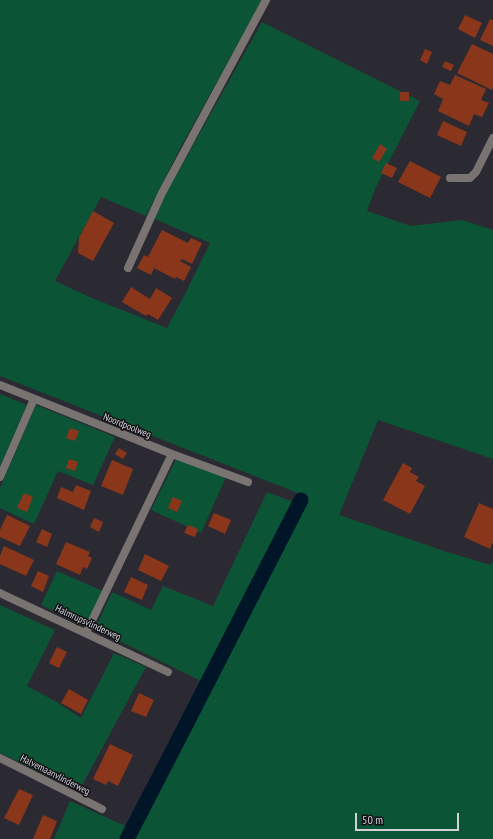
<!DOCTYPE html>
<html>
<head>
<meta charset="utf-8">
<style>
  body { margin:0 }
  #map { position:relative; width:493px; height:839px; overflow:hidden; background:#2b2a32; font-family:"PT Sans Narrow",sans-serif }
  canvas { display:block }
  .scale { position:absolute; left:355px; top:813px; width:104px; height:18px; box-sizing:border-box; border:2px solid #d1d1d6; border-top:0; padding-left:5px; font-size:12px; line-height:14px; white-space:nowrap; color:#d1d1d6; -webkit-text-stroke:3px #131317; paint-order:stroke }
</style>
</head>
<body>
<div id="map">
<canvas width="493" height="839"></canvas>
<div class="scale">50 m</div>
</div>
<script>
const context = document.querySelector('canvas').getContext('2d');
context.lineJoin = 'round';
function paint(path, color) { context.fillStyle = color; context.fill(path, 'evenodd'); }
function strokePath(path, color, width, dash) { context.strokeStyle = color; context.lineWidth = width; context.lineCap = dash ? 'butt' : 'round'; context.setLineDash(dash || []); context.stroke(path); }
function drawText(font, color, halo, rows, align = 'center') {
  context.font = font + ' "PT Sans Narrow",sans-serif'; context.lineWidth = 3; context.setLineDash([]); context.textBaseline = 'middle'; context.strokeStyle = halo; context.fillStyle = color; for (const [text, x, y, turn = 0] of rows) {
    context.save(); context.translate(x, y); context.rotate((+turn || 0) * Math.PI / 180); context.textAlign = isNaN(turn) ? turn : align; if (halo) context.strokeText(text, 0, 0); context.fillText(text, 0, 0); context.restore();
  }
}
paint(new Path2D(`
  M 0,0 L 262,0 L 178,152 L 146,216 L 101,197 L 55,281 L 92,298 L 167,328 L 186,292 L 210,243 L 155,219 L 167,192 L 262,22 L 420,101 L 376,187 L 367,211 L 411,226 L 462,220 L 493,230 L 493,459 L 378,420 L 339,515 L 447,552 L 491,565 L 493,561 L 493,839 L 132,839 L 308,497 L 0,376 Z
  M 0,394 L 27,405 L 0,466 Z
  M 36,405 L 115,437 L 93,485 L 58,471 L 34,524 L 0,508 L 0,488 Z
  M 177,457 L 226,477 L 201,533 L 151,510 Z
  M 267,492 L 299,504 L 207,684 L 95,629 L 112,592 L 151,610 L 163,586 L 213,606 Z
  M 57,571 L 103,591 L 87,623 L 81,624 L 41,605 Z
  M 0,605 L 55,630 L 27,686 L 55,701 L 81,718 L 114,653 L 146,667 L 79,791 L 0,753 Z
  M 70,801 L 132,829 L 127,839 L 54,839 Z`), '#0c5436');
strokePath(new Path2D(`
  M 127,839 L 174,748 L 301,500`), '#001628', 15);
paint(new Path2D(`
  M 465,15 L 482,23 L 475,38 L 458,29 Z
  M 490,19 L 493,20 L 493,46 L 480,40 Z
  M 472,44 L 493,54 L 493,88 L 492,90 L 457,73 Z
  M 425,49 L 432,52 L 427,64 L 420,60 Z
  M 445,61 L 454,65 L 451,71 L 442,67 Z
  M 455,75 L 486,89 L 481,100 L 489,103 L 482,117 L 474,114 L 469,126 L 438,111 L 443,99 L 434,94 L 440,81 L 450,85 Z
  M 400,92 L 409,92 L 409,101 L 400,101 Z
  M 443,121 L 467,132 L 461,146 L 437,135 Z
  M 380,144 L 387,149 L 379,162 L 372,158 Z
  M 410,161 L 441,177 L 430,198 L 398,182 Z
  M 386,163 L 397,168 L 392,178 L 381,173 Z
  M 93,211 L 114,223 L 93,261 L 78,253 L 79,238 Z
  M 162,230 L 188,243 L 191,238 L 202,243 L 192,264 L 182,259 L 180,261 L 191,267 L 184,281 L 176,277 L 175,279 L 154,268 L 151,275 L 137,268 L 144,255 L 148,257 Z
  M 131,287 L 150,299 L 156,288 L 172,298 L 158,320 L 148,314 L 146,316 L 122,302 Z
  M 70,428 L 79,431 L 75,441 L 66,438 Z
  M 119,448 L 127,453 L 123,459 L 115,454 Z
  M 69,459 L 78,462 L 75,471 L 66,468 Z
  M 112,460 L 133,469 L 123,495 L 101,486 Z
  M 403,463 L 412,468 L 410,472 L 419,477 L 416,481 L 425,486 L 410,514 L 383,500 Z
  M 76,485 L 91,491 L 84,510 L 57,498 L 61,487 L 73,492 Z
  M 24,493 L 33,497 L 27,512 L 17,508 Z
  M 173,497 L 182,501 L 177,512 L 168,508 Z
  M 479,503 L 493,509 L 493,544 L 492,543 L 490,549 L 464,537 Z
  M 214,513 L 231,520 L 225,534 L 208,526 Z
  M 7,515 L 30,526 L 20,546 L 0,537 L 0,530 Z
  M 94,518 L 103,522 L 99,532 L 90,527 Z
  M 188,525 L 198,529 L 195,537 L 184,533 Z
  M 42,529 L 52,534 L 47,547 L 36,542 Z
  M 66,542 L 90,552 L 88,556 L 92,558 L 87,569 L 83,567 L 80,575 L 56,564 Z
  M 4,546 L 34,560 L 26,576 L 0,564 L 0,556 Z
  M 145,554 L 169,566 L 161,581 L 138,570 Z
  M 38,571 L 49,576 L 43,592 L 31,586 Z
  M 131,577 L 148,585 L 142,600 L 124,592 Z
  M 57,647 L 67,652 L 59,668 L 49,663 Z
  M 69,689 L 88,700 L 81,714 L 61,703 Z
  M 139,693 L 154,700 L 146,717 L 131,711 Z
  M 110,744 L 133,755 L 118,786 L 108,781 L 106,785 L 93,779 Z
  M 19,789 L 33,795 L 19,825 L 4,818 Z
  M 43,815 L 57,821 L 50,839 L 33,839 Z`), '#8a361a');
strokePath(new Path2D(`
  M 0,477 L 34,399
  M 0,758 L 102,809`), '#797471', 8);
strokePath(new Path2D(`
  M 450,178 L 470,178 L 476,172 L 493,138
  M 128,268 L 162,193 L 266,0
  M 0,385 L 172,454 L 248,482
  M 0,593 L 168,672
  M 86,633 L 172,454`), '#797471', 8);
drawText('10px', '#d1d1d6', '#131317', [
  ["Noordpoolweg",127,426,22],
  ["Halmrupsvlinderweg",88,623,25],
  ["Halvemaanvlinderweg",55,775,27]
]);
</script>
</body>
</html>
